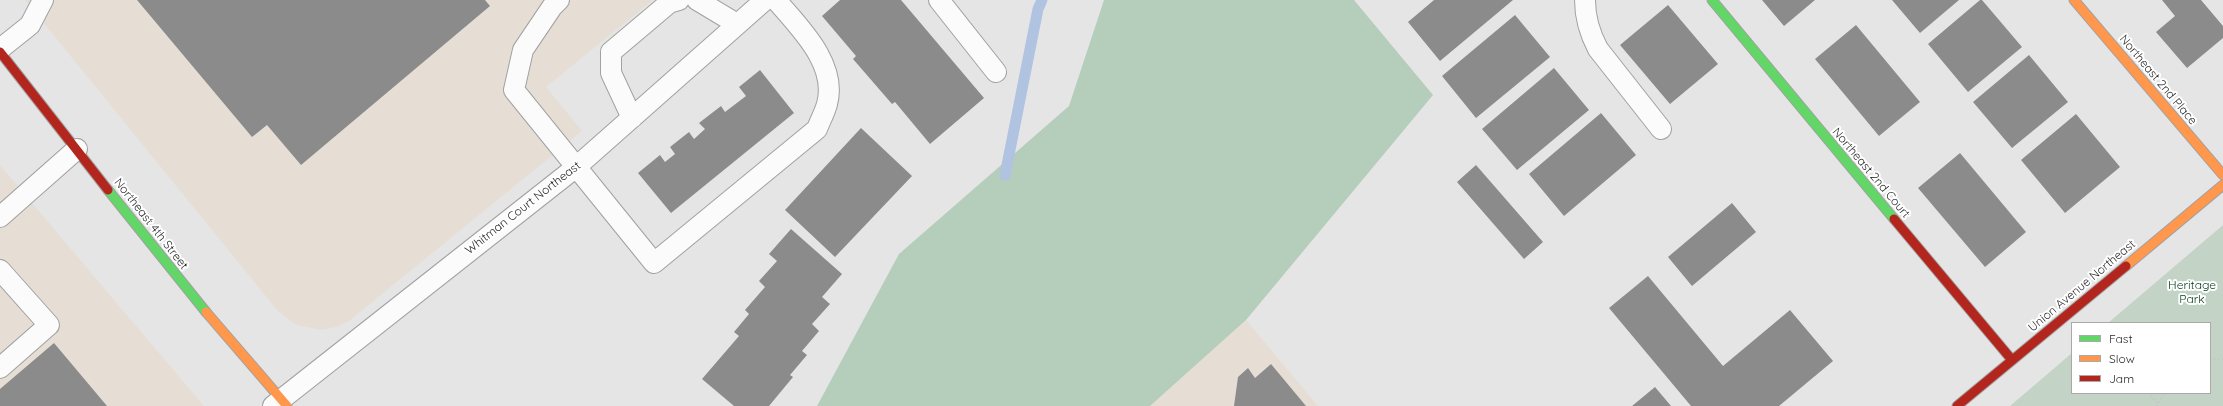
<!DOCTYPE html>
<html>
<head>
<meta charset="utf-8">
<style>
  body { margin:0 }
  #map { position:relative; width:2223px; height:406px; overflow:hidden; background:#e5e5e6; font-family:Quicksand,sans-serif }
  canvas { display:block }
  .legend { position:absolute; left:2071px; top:322px; width:140px; height:72px; box-sizing:border-box; background:#fff; border:1px solid #a9a9a9; margin:0; padding:5px 7px; list-style:none; font-size:12px; color:#282929 }
  .legend li { display:flex; align-items:center; gap:8px; height:20px }
  .legend b { width:20px; border:1px solid #a9a9a9 }
</style>
</head>
<body>
<div id="map">
<canvas width="2223" height="406"></canvas>
<ul class="legend">
<li><b style="height:5px;background:#63d668"></b>Fast</li>
<li><b style="height:5px;background:#ff974d"></b>Slow</li>
<li><b style="height:5px;background:#b3261e"></b>Jam</li>
</ul>
</div>
<script>
const context = document.querySelector('canvas').getContext('2d');
context.lineJoin = 'round';
function paint(path, color) { context.fillStyle = color; context.fill(path, 'evenodd'); }
function strokePath(path, color, width, dash) { context.strokeStyle = color; context.lineWidth = width; context.lineCap = dash ? 'butt' : 'round'; context.setLineDash(dash || []); context.stroke(path); }
function drawText(font, color, halo, rows, align = 'center') {
  context.font = font + ' Quicksand,sans-serif'; context.lineWidth = 4; context.setLineDash([]); context.textBaseline = 'middle'; context.strokeStyle = halo; context.fillStyle = color; for (const [text, x, y, turn = 0] of rows) {
    context.save(); context.translate(x, y); context.rotate((+turn || 0) * Math.PI / 180); context.textAlign = isNaN(turn) ? turn : align; if (halo) context.strokeText(text, 0, 0); context.fillText(text, 0, 0); context.restore();
  }
}
paint(new Path2D(`
  M 25,0 L 653,0 L 546,87 L 582,131 L 349,321 L 336,327 L 322,330 L 296,325 L 277,310 Z
  M 0,165 L 98,281 L 204,406 L 0,406 Z
  M 1246,320 L 1318,406 L 1150,406 Z`), '#e6ded4');
paint(new Path2D(`
  M 2223,225 L 2223,406 L 2010,406 L 2072,353 L 2072,393 L 2210,393 L 2210,323 L 2108,323 Z`), '#c3d4c7');
paint(new Path2D(`
  M 1104,0 L 1354,0 L 1433,95 L 1246,320 L 1150,406 L 817,406 L 899,254 L 1069,106 Z`), '#b5cdbb');
strokePath(new Path2D(`
  M 1005,175 L 1038,9 L 1042,0`), '#b0c3e1', 11);
paint(new Path2D(`
  M 137,0 L 485,0 L 490,6 L 301,165 L 267,125 L 252,137 Z
  M 840,0 L 901,0 L 984,98 L 930,144 L 895,102 L 892,104 L 853,59 L 856,56 L 822,16 Z
  M 1434,0 L 1513,0 L 1440,61 L 1408,22 Z
  M 1762,0 L 1815,0 L 1784,26 Z
  M 1892,0 L 1959,0 L 1920,33 Z
  M 1980,0 L 1982,0 L 2022,47 L 1968,92 L 1928,44 Z
  M 2162,0 L 2201,0 L 2223,26 L 2223,38 L 2187,68 L 2156,32 L 2175,16 Z
  M 1668,5 L 1718,64 L 1670,104 L 1620,45 Z
  M 1515,15 L 1550,57 L 1476,118 L 1442,76 Z
  M 1856,25 L 1920,102 L 1879,136 L 1815,59 Z
  M 2029,55 L 2068,102 L 2012,148 L 1973,102 Z
  M 1554,68 L 1589,110 L 1517,170 L 1482,129 Z
  M 760,70 L 794,113 L 671,213 L 638,173 L 660,155 L 665,162 L 675,154 L 670,147 L 689,132 L 694,139 L 705,129 L 699,123 L 721,106 L 725,112 L 746,96 L 739,87 Z
  M 1601,113 L 1636,155 L 1564,216 L 1529,174 Z
  M 2076,114 L 2120,167 L 2065,213 L 2021,160 Z
  M 861,128 L 912,176 L 835,257 L 785,210 Z
  M 1960,153 L 2026,232 L 1985,267 L 1918,188 Z
  M 1476,165 L 1543,242 L 1524,259 L 1457,182 Z
  M 1732,203 L 1756,232 L 1692,286 L 1668,257 Z
  M 791,229 L 842,274 L 822,297 L 830,304 L 812,324 L 819,331 L 802,351 L 807,355 L 790,375 L 793,377 L 769,406 L 734,406 L 702,379 L 739,336 L 734,332 L 749,314 L 745,310 L 765,287 L 759,281 L 777,261 L 769,254 Z
  M 1648,276 L 1723,366 L 1790,310 L 1833,361 L 1779,406 L 1691,406 L 1609,308 Z
  M 54,343 L 107,406 L 0,406 L 0,389 Z
  M 1271,364 L 1306,406 L 1234,406 L 1238,377 L 1248,368 L 1255,378 Z
  M 1655,387 L 1671,406 L 1632,406 Z`), '#8b8b8b');
const lane = new Path2D(`
  M 559,0 L 552,7 L 523,50 L 514,90 L 654,263 L 817,129 C 820,121 825,112 827,104 C 838,64 799,27 776,0
  M 697,0 L 737,24
  M 939,0 L 996,72
  M 1585,0 C 1585,17 1590,34 1598,49 L 1661,129
  M 0,49 L 30,25 L 43,0
  M 632,118 L 611,73 L 611,52 L 669,3 L 679,0
  M 0,217 L 77,149
  M 0,270 L 49,325 L 0,368
  M 273,406 L 575,168 L 765,0`);
const fast = new Path2D(`
  M 1712,0 L 1894,219
  M 108,190 L 206,312`);
const slow = new Path2D(`
  M 2074,0 L 2223,175
  M 2126,266 L 2223,185
  M 206,312 L 287,406`);
const jam = new Path2D(`
  M 0,52 L 108,190
  M 1894,219 L 2012,360
  M 1957,406 L 2126,266`);
strokePath(lane, '#a1a1a2', 22);
strokePath(fast, '#a1a1a2', 11);
strokePath(slow, '#a1a1a2', 11);
strokePath(jam, '#a1a1a2', 11);
strokePath(new Path2D(`
  M 2210,359 L 2223,359
  M 2148,393 L 2158,404
  M 2157,406 L 2164,393`), '#c3c4c5', 2.5, [1, 3]);
strokePath(lane, '#fbfbfb', 20);
strokePath(fast, '#63d668', 9);
strokePath(slow, '#ff974d', 9);
strokePath(jam, '#b3261e', 9);
drawText('12px', '#282929', '#fff', [
  ["Northeast 2nd Place",2158,80,50],
  ["Northeast 2nd Court",1871,173,50],
  ["Whitman Court Northeast",523,208,-38],
  ["Northeast 4th Street",151,224,52],
  ["Union Avenue Northeast",2082,286,-40]
]);
drawText('12px', '#023919', '#fff', [
  ["Heritage",2192,285],
  ["Park",2192,299]
]);
</script>
</body>
</html>
